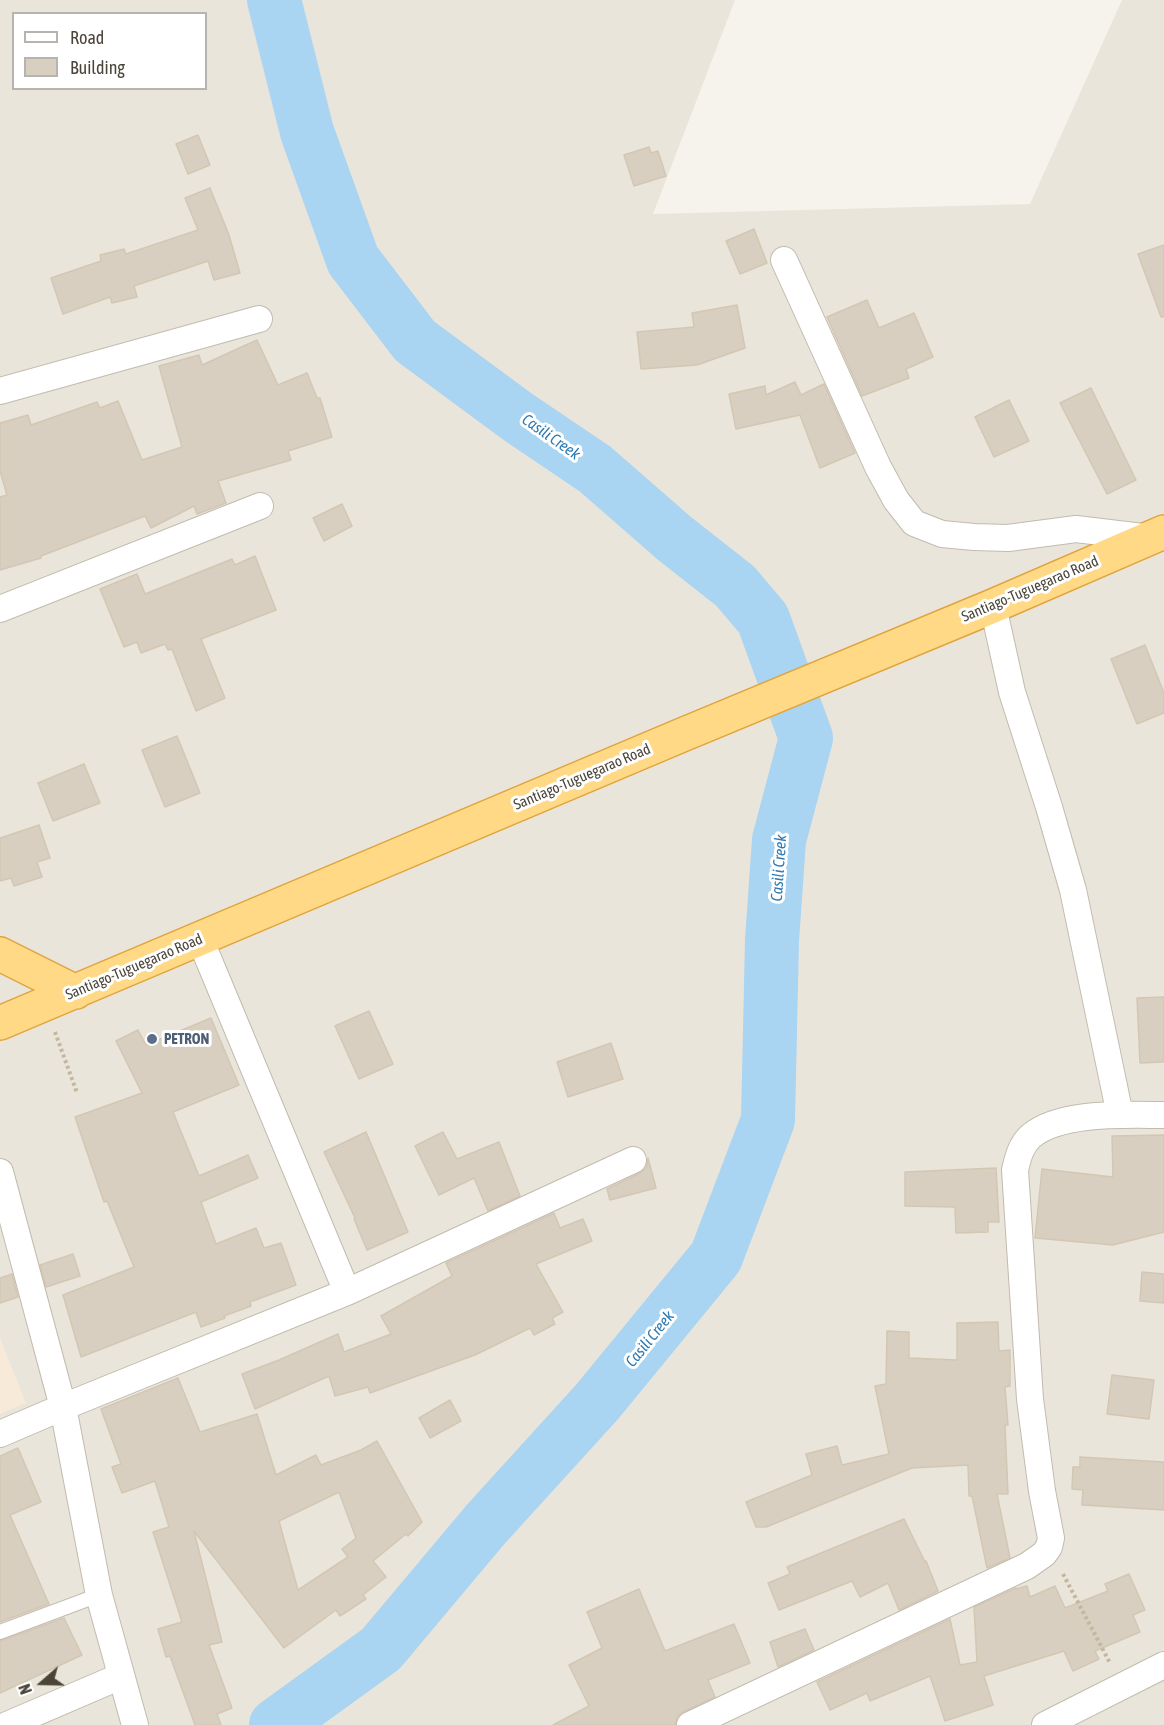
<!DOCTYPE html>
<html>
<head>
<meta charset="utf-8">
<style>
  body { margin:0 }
  #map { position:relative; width:1164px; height:1725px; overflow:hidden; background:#f6f3ec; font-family:"Asap Condensed",sans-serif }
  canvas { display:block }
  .legend { position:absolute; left:12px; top:12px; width:195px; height:78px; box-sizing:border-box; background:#fff; border:2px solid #b7b4b0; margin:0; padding:8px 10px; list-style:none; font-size:18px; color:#4b4439 }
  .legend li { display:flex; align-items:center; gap:12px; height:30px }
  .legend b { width:30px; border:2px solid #b7b4b0 }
  .north { position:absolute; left:12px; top:1653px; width:60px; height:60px; -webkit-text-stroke:4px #fff; paint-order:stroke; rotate:250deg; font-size:16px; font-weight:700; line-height:24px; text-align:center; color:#4b4439 }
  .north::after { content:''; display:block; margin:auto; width:21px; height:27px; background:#4b4439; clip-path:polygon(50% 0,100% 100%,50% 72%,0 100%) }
</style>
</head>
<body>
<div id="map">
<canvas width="1164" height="1725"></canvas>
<ul class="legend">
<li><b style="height:8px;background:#fff"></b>Road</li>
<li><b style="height:16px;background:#d8cfc1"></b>Building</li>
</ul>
<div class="north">N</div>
</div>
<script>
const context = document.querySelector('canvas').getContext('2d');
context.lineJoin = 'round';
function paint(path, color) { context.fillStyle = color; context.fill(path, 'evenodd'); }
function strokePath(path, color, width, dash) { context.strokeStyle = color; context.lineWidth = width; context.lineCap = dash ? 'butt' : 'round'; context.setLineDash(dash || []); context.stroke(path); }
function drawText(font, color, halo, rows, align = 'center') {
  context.font = font + ' "Asap Condensed",sans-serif'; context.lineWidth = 6; context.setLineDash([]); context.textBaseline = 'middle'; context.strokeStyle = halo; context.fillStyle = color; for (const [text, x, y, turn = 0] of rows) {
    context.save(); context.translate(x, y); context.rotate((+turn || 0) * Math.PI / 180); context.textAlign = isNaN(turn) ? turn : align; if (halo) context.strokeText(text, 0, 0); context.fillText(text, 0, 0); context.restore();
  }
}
paint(new Path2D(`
  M 0,0 L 735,0 L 653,214 L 1030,204 L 1122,0 L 1164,0 L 1164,1725 L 0,1725 ZM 14,14 L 206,14 L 206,88 L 14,88 Z`), '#eae5da');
paint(new Path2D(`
  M 0,1338 L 26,1403 L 0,1414 Z`), '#f7ead8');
strokePath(new Path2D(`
  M 274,0 L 307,132 L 353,260 L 415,341 L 518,417 L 595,469 L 674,538 L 735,586 L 763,619 L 806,738 L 779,840 L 772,940 L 768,1120 L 716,1257 L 597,1402 L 486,1524 L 381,1649 L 276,1725`), '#a9d4f2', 54);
const building = new Path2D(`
  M 198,135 L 210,165 L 188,174 L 176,144 Z
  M 649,147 L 651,153 L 658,151 L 666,176 L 634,186 L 624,155 Z
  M 210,188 L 229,235 L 240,273 L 214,280 L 208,261 L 134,286 L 137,297 L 112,303 L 110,297 L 63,314 L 51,278 L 101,261 L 100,255 L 124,249 L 126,254 L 198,230 L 185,198 Z
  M 754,229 L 767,263 L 740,274 L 726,241 Z
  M 1164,245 L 1164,317 L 1161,317 L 1138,254 Z
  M 867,300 L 879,328 L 914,313 L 933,357 L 906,369 L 909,378 L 862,396 L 827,317 Z
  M 737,305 L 745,348 L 697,365 L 641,369 L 637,332 L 694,327 L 692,313 Z
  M 257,340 L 278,385 L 307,373 L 317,398 L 320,398 L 332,437 L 288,451 L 291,460 L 218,481 L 226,503 L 197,514 L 194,506 L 151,528 L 145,516 L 41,556 L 41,558 L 0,570 L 0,497 L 7,495 L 0,471 L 0,423 L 28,415 L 31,425 L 97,402 L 100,408 L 118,401 L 142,460 L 182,447 L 159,366 L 199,355 L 202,365 Z
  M 795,382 L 801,395 L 824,384 L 855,453 L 820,468 L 800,415 L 736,429 L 729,394 L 765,386 L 766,395 Z
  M 1091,388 L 1136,480 L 1107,494 L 1060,403 Z
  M 1009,400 L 1029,441 L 994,457 L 975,417 Z
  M 342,504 L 352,526 L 324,541 L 313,518 Z
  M 255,556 L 276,610 L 201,639 L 225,698 L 196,711 L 172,649 L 168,650 L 165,644 L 141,653 L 137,642 L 124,647 L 100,589 L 137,574 L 145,594 L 232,559 L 235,565 Z
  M 1145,645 L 1164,693 L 1164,713 L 1137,724 L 1111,659 Z
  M 177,736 L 200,793 L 165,807 L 142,750 Z
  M 84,764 L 100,803 L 53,821 L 38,783 Z
  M 39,825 L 50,858 L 37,862 L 42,877 L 14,886 L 11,878 L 0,881 L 0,838 Z
  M 1164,997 L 1164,1062 L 1140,1063 L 1137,998 Z
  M 369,1011 L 393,1064 L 359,1079 L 335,1026 Z
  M 211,1018 L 239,1085 L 173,1112 L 199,1176 L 248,1155 L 258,1178 L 201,1202 L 216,1244 L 256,1228 L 264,1248 L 281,1243 L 296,1285 L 250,1302 L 251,1306 L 224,1316 L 225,1318 L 201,1327 L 196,1312 L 81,1357 L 63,1295 L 134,1267 L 107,1201 L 104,1202 L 75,1117 L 142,1093 L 116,1041 L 138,1030 L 146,1045 Z
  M 611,1043 L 623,1079 L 568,1097 L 557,1062 Z
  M 366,1132 L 408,1232 L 367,1250 L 354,1219 L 355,1218 L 324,1152 Z
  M 443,1132 L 457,1159 L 499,1142 L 520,1196 L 488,1211 L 474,1178 L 439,1195 L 415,1146 Z
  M 1164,1135 L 1164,1232 L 1113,1245 L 1035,1238 L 1042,1169 L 1113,1177 L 1112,1136 Z
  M 648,1158 L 656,1188 L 610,1200 L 607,1189 L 640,1173 L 646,1168 Z
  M 996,1168 L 999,1222 L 988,1222 L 988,1232 L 956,1233 L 955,1207 L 905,1206 L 905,1172 Z
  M 554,1213 L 560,1228 L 583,1219 L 592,1241 L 536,1264 L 563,1312 L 552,1318 L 555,1324 L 534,1335 L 530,1328 L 475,1355 L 370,1393 L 368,1387 L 335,1396 L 329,1376 L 255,1409 L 242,1374 L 279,1360 L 338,1334 L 344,1352 L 391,1334 L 381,1316 L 452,1276 L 446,1263 Z
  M 73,1254 L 80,1276 L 46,1287 L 40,1265 Z
  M 1142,1272 L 1164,1274 L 1164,1303 L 1140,1301 Z
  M 12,1274 L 18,1297 L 0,1303 L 0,1278 Z
  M 998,1322 L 999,1351 L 1010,1350 L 1010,1386 L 1005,1387 L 1008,1425 L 1005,1425 L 1008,1494 L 997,1494 L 1010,1558 L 987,1568 L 972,1496 L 969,1496 L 968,1465 L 912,1468 L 766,1527 L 756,1527 L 746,1502 L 812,1475 L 806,1454 L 837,1446 L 842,1465 L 889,1454 L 875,1386 L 886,1384 L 887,1331 L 909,1332 L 909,1358 L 957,1360 L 957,1323 Z
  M 1112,1375 L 1154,1380 L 1149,1419 L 1107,1414 Z
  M 178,1378 L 200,1432 L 257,1414 L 276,1475 L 316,1455 L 321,1465 L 361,1450 L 377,1441 L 422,1522 L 408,1536 L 406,1534 L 373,1561 L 386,1577 L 363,1595 L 366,1599 L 340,1616 L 336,1610 L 284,1648 L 194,1531 L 222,1642 L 209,1645 L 232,1708 L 217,1714 L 221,1725 L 195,1725 L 170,1656 L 166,1657 L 158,1629 L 182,1622 L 153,1532 L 169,1527 L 155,1481 L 122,1493 L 112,1467 L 121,1464 L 101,1409 ZM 339,1492 L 356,1538 L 342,1549 L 348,1557 L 298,1590 L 279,1521 Z
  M 450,1400 L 461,1421 L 430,1438 L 419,1418 Z
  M 18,1448 L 41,1502 L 10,1515 L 49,1604 L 0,1622 L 0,1456 Z
  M 1080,1457 L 1164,1462 L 1164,1510 L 1082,1505 L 1083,1490 L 1072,1489 L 1073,1467 L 1080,1467 Z
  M 904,1519 L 925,1562 L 926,1561 L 938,1591 L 899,1610 L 888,1583 L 860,1597 L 852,1581 L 779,1610 L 768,1583 L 790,1574 L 787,1567 Z
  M 1129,1574 L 1145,1610 L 1133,1615 L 1140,1632 L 1095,1651 L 1099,1659 L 1073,1671 L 1064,1651 L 984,1676 L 993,1705 L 945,1721 L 930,1676 L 870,1701 L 867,1693 L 830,1710 L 817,1682 L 950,1619 L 960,1665 L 977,1662 L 974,1607 L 1016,1588 L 1016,1589 L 1027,1586 L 1030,1597 L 1055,1586 L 1065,1608 L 1108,1591 L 1105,1584 Z
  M 639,1589 L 665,1651 L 734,1624 L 750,1663 L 708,1680 L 715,1697 L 683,1712 L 677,1717 L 675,1725 L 553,1725 L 589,1706 L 569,1665 L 602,1648 L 587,1612 Z
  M 64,1618 L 82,1655 L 0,1693 L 0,1641 Z
  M 805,1629 L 814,1650 L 778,1667 L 770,1642 Z`);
paint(building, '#d8cfc1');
strokePath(building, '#d3c7b4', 1.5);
const service = new Path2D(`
  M 0,1632 L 99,1595`);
const minor = new Path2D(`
  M 784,260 L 878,467 L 896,500 L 914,523 L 942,534 L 974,537 L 1008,538 L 1076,529 L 1151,538
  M 0,391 L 259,319
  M 993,606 L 1012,692 L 1049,807 L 1073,890 L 1120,1115
  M 0,609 L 260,506
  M 200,939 L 347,1292
  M 0,1172 L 63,1407 L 99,1595 L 135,1725
  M 0,1434 L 63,1407 L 347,1292 L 633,1160
  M 7,1725 L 121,1676
  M 690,1725 L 1027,1566 L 1044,1554 L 1049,1547 L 1051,1538 L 1042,1491 L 1030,1399 L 1015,1170 C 1018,1157 1021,1145 1031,1136 C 1061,1111 1126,1115 1164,1115
  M 1045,1725 L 1164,1665`);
const trunk = new Path2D(`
  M 0,954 L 76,992
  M 0,1023 L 682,735 L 993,606 L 1164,532`);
strokePath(service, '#c2bbae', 16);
strokePath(minor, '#c2bbae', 28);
strokePath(trunk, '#e0a43c', 36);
strokePath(new Path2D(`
  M 55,1032 L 77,1093
  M 1063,1574 L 1110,1663`), '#c4b79f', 4, [3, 3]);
strokePath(service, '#fff', 14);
strokePath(minor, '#fff', 26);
strokePath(trunk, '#ffd985', 33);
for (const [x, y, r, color] of [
  [152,1039,6,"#5c6f8a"]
]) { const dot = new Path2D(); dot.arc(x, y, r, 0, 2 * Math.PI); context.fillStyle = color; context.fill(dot); strokePath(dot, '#fff', 2); }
drawText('15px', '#4b4439', '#fff', [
  ["Santiago-Tuguegarao Road",1030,589,-23],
  ["Santiago-Tuguegarao Road",582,777,-23],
  ["Santiago-Tuguegarao Road",134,967,-23]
]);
drawText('bold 15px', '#4e5e75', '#fff', [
  ["PETRON",164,1039]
], 'left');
drawText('italic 16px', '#2e7ab2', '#fff', [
  ["Casili Creek",551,437,35],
  ["Casili Creek",779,868,-86],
  ["Casili Creek",650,1339,-51]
]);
</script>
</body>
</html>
